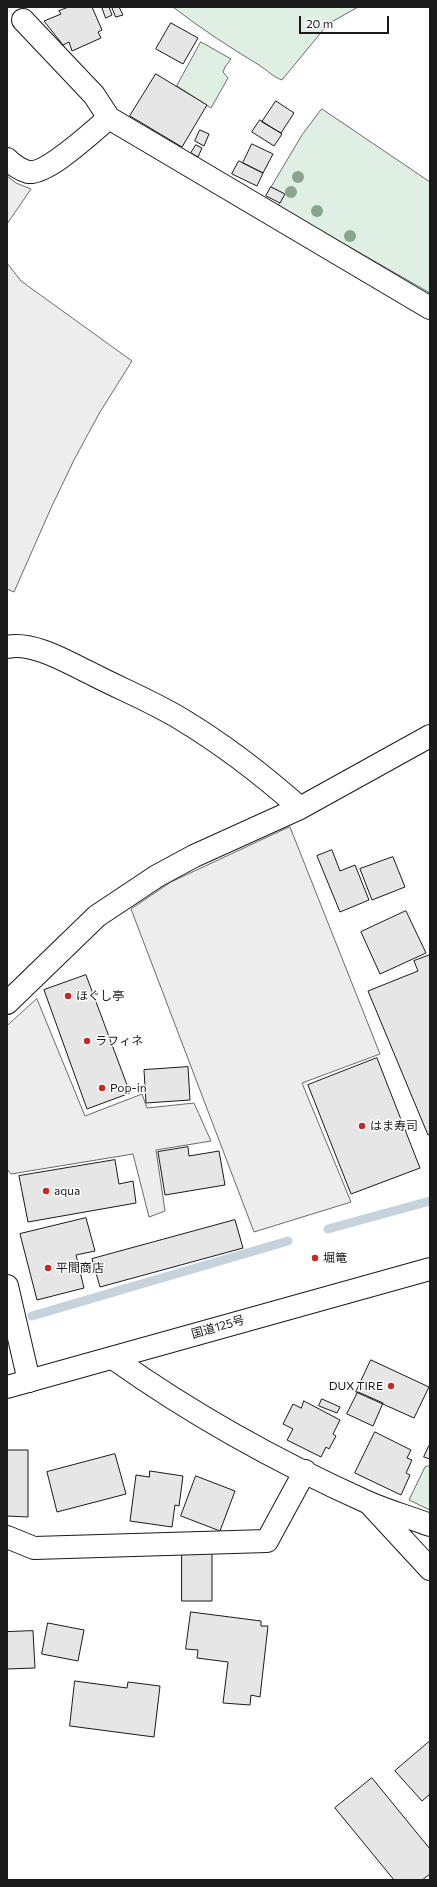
<!DOCTYPE html>
<html>
<head>
<meta charset="utf-8">
<style>
  body { margin:0 }
  #map { position:relative; width:437px; height:1887px; overflow:hidden; background:#fff; font-family:Commissioner,sans-serif }
  canvas { display:block }
  .frame { position:absolute; inset:0; border:8px solid #1a1a1a; pointer-events:none }
  .scale { position:absolute; left:299px; top:16px; width:90px; height:18px; box-sizing:border-box; border:2px solid #1a1a1a; border-top:0; padding-left:5px; font-size:12px; line-height:14px; white-space:nowrap; color:#1a1a1a; -webkit-text-stroke:3px #fff; paint-order:stroke }
</style>
</head>
<body>
<div id="map">
<canvas width="437" height="1887"></canvas>
<div class="frame"></div>
<div class="scale">20 m</div>
</div>
<script>
const context = document.querySelector('canvas').getContext('2d');
context.lineJoin = 'round';
function paint(path, color) { context.fillStyle = color; context.fill(path, 'evenodd'); }
function strokePath(path, color, width, dash) { context.strokeStyle = color; context.lineWidth = width; context.lineCap = dash ? 'butt' : 'round'; context.setLineDash(dash || []); context.stroke(path); }
function drawText(font, color, halo, rows, align = 'center') {
  context.font = font + ' Commissioner,"Noto Sans JP",sans-serif'; context.lineWidth = 3; context.setLineDash([]); context.textBaseline = 'middle'; context.strokeStyle = halo; context.fillStyle = color; for (const [text, x, y, turn = 0] of rows) {
    context.save(); context.translate(x, y); context.rotate((+turn || 0) * Math.PI / 180); context.textAlign = isNaN(turn) ? turn : align; if (halo) context.strokeText(text, 0, 0); context.fillText(text, 0, 0); context.restore();
  }
}
const green = new Path2D(`
  M 173,7 L 358,7 L 328,24 L 282,80 C 273,77 267,70 259,65 C 229,47 200,28 173,7 Z
  M 201,42 L 231,59 L 225,67 L 223,72 L 228,78 L 211,108 L 177,86 Z
  M 322,109 L 430,182 L 430,293 L 278,206 L 284,194 L 271,187 L 302,135 Z
  M 430,1466 L 430,1510 L 409,1500 L 425,1467 Z`);
paint(green, '#e0efe3');
strokePath(green, '#6a6a6a', 1);
const parking = new Path2D(`
  M 7,176 L 16,183 L 31,189 L 7,224 Z
  M 7,263 L 21,281 L 132,361 L 100,412 L 74,460 L 51,508 L 14,592 L 7,589 Z
  M 290,827 L 380,1054 L 302,1083 L 351,1202 L 254,1232 L 131,909 L 171,882 Z
  M 37,999 L 85,1116 L 142,1094 L 147,1108 L 194,1103 L 211,1141 L 156,1150 L 165,1211 L 149,1217 L 133,1154 L 11,1174 L 7,1169 L 7,1026 Z`);
paint(parking, '#ededed');
strokePath(parking, '#6a6a6a', 1);
strokePath(new Path2D(`
  M 328,1229 L 430,1201
  M 32,1316 L 288,1241`), '#c6d2dc', 9);
const building = new Path2D(`
  M 69,7 L 92,7 L 102,30 L 98,32 L 101,38 L 72,51 L 69,42 L 63,45 L 44,21 L 61,14 L 59,11 Z
  M 102,7 L 109,7 L 112,15 L 106,18 Z
  M 112,7 L 119,7 L 123,15 L 116,17 Z
  M 171,23 L 198,38 L 183,64 L 156,49 Z
  M 156,74 L 207,105 L 182,147 L 130,116 Z
  M 276,101 L 294,113 L 281,133 L 262,122 Z
  M 260,120 L 282,134 L 274,146 L 252,132 Z
  M 200,130 L 209,134 L 204,146 L 195,141 Z
  M 252,144 L 273,154 L 263,173 L 243,163 Z
  M 196,145 L 202,148 L 198,157 L 191,153 Z
  M 239,161 L 263,173 L 257,186 L 232,174 Z
  M 271,187 L 285,194 L 280,203 L 266,196 Z
  M 332,850 L 340,871 L 355,865 L 369,900 L 340,912 L 317,856 Z
  M 393,857 L 405,887 L 372,900 L 360,869 Z
  M 406,911 L 426,953 L 380,974 L 361,932 Z
  M 430,955 L 430,1134 L 428,1135 L 368,991 L 418,971 L 414,961 Z
  M 86,975 L 130,1093 L 87,1109 L 44,990 Z
  M 377,1058 L 420,1168 L 351,1194 L 308,1085 Z
  M 188,1067 L 190,1100 L 146,1103 L 144,1070 Z
  M 188,1147 L 189,1156 L 219,1151 L 225,1185 L 165,1195 L 158,1152 Z
  M 115,1160 L 119,1184 L 133,1181 L 136,1203 L 28,1222 L 19,1176 Z
  M 86,1218 L 95,1251 L 76,1255 L 84,1288 L 37,1300 L 20,1234 Z
  M 235,1220 L 243,1248 L 100,1287 L 92,1259 Z
  M 371,1360 L 429,1387 L 414,1418 L 356,1392 Z
  M 358,1392 L 383,1403 L 373,1426 L 347,1414 Z
  M 322,1399 L 340,1407 L 337,1413 L 319,1406 Z
  M 304,1401 L 340,1420 L 333,1434 L 336,1436 L 329,1449 L 326,1447 L 321,1457 L 287,1440 L 293,1429 L 283,1424 L 293,1404 L 301,1408 Z
  M 375,1432 L 411,1450 L 407,1458 L 412,1460 L 406,1473 L 410,1475 L 401,1495 L 355,1473 Z
  M 429,1446 L 430,1447 L 430,1459 L 424,1457 Z
  M 7,1450 L 28,1450 L 28,1517 L 7,1516 Z
  M 115,1454 L 126,1494 L 57,1512 L 47,1472 Z
  M 150,1471 L 183,1476 L 179,1506 L 175,1505 L 172,1527 L 130,1521 L 136,1475 L 149,1477 Z
  M 196,1476 L 235,1491 L 220,1531 L 181,1516 Z
  M 182,1552 L 212,1552 L 212,1601 L 182,1601 Z
  M 191,1612 L 261,1621 L 261,1626 L 268,1626 L 260,1697 L 251,1695 L 250,1705 L 223,1703 L 228,1662 L 197,1658 L 198,1650 L 186,1649 Z
  M 48,1623 L 84,1630 L 78,1661 L 42,1654 Z
  M 33,1631 L 35,1668 L 7,1669 L 7,1632 Z
  M 75,1681 L 127,1688 L 128,1682 L 160,1686 L 154,1737 L 70,1726 Z
  M 430,1741 L 430,1794 L 422,1801 L 395,1771 Z
  M 372,1778 L 430,1849 L 430,1874 L 422,1880 L 394,1880 L 335,1808 Z`);
paint(building, '#e6e6e6');
strokePath(building, '#1a1a1a', 1);
const minor = new Path2D(`
  M 23,20 L 94,95 L 109,118 L 430,308
  M 7,159 C 12,164 21,170 28,172 C 47,175 93,131 109,118
  M 7,647 C 33,641 69,663 92,674 C 121,689 153,702 181,719 C 224,745 263,775 300,808
  M 7,1003 L 97,916 L 157,876 L 194,856 L 300,808 L 430,736
  M 7,1286 L 29,1381
  M 113,1358 C 193,1415 278,1462 367,1502 C 387,1511 409,1517 430,1525
  M 370,1504 L 430,1569
  M 7,1537 L 34,1548 L 267,1541 L 305,1471`);
const highway = new Path2D(`
  M 7,1387 L 430,1269`);
strokePath(minor, '#1a1a1a', 24);
strokePath(highway, '#1a1a1a', 24);
strokePath(minor, '#fff', 22);
strokePath(highway, '#fff', 22);
context.fillStyle = '#8aa48f';
for (const [x, y] of [
  [298,177],
  [291,192],
  [317,211],
  [350,236]
]) { context.beginPath(); context.arc(x, y, 6, 0, 2 * Math.PI); context.fill(); }
for (const [x, y, r, color] of [
  [68,996,4,"#c62828"],
  [87,1041,4,"#c62828"],
  [102,1088,4,"#c62828"],
  [362,1126,4,"#c62828"],
  [46,1191,4,"#c62828"],
  [315,1258,4,"#c62828"],
  [48,1268,4,"#c62828"],
  [391,1386,4,"#c62828"]
]) { const dot = new Path2D(); dot.arc(x, y, r, 0, 2 * Math.PI); context.fillStyle = color; context.fill(dot); strokePath(dot, '#fff', 1.5); }
drawText('12px', '#1a1a1a', '#fff', [
  ["ほぐし亭",76,996],
  ["ラフィネ",95,1041],
  ["Pop-in",110,1088],
  ["はま寿司",370,1126],
  ["aqua",54,1191],
  ["堀篭",323,1258],
  ["平間商店",56,1268],
  ["DUX TIRE",383,1386,"right"]
], 'left');
drawText('12px', '#1a1a1a', '#fff', [
  ["国道125号",218,1327,-16]
]);
</script>
</body>
</html>
